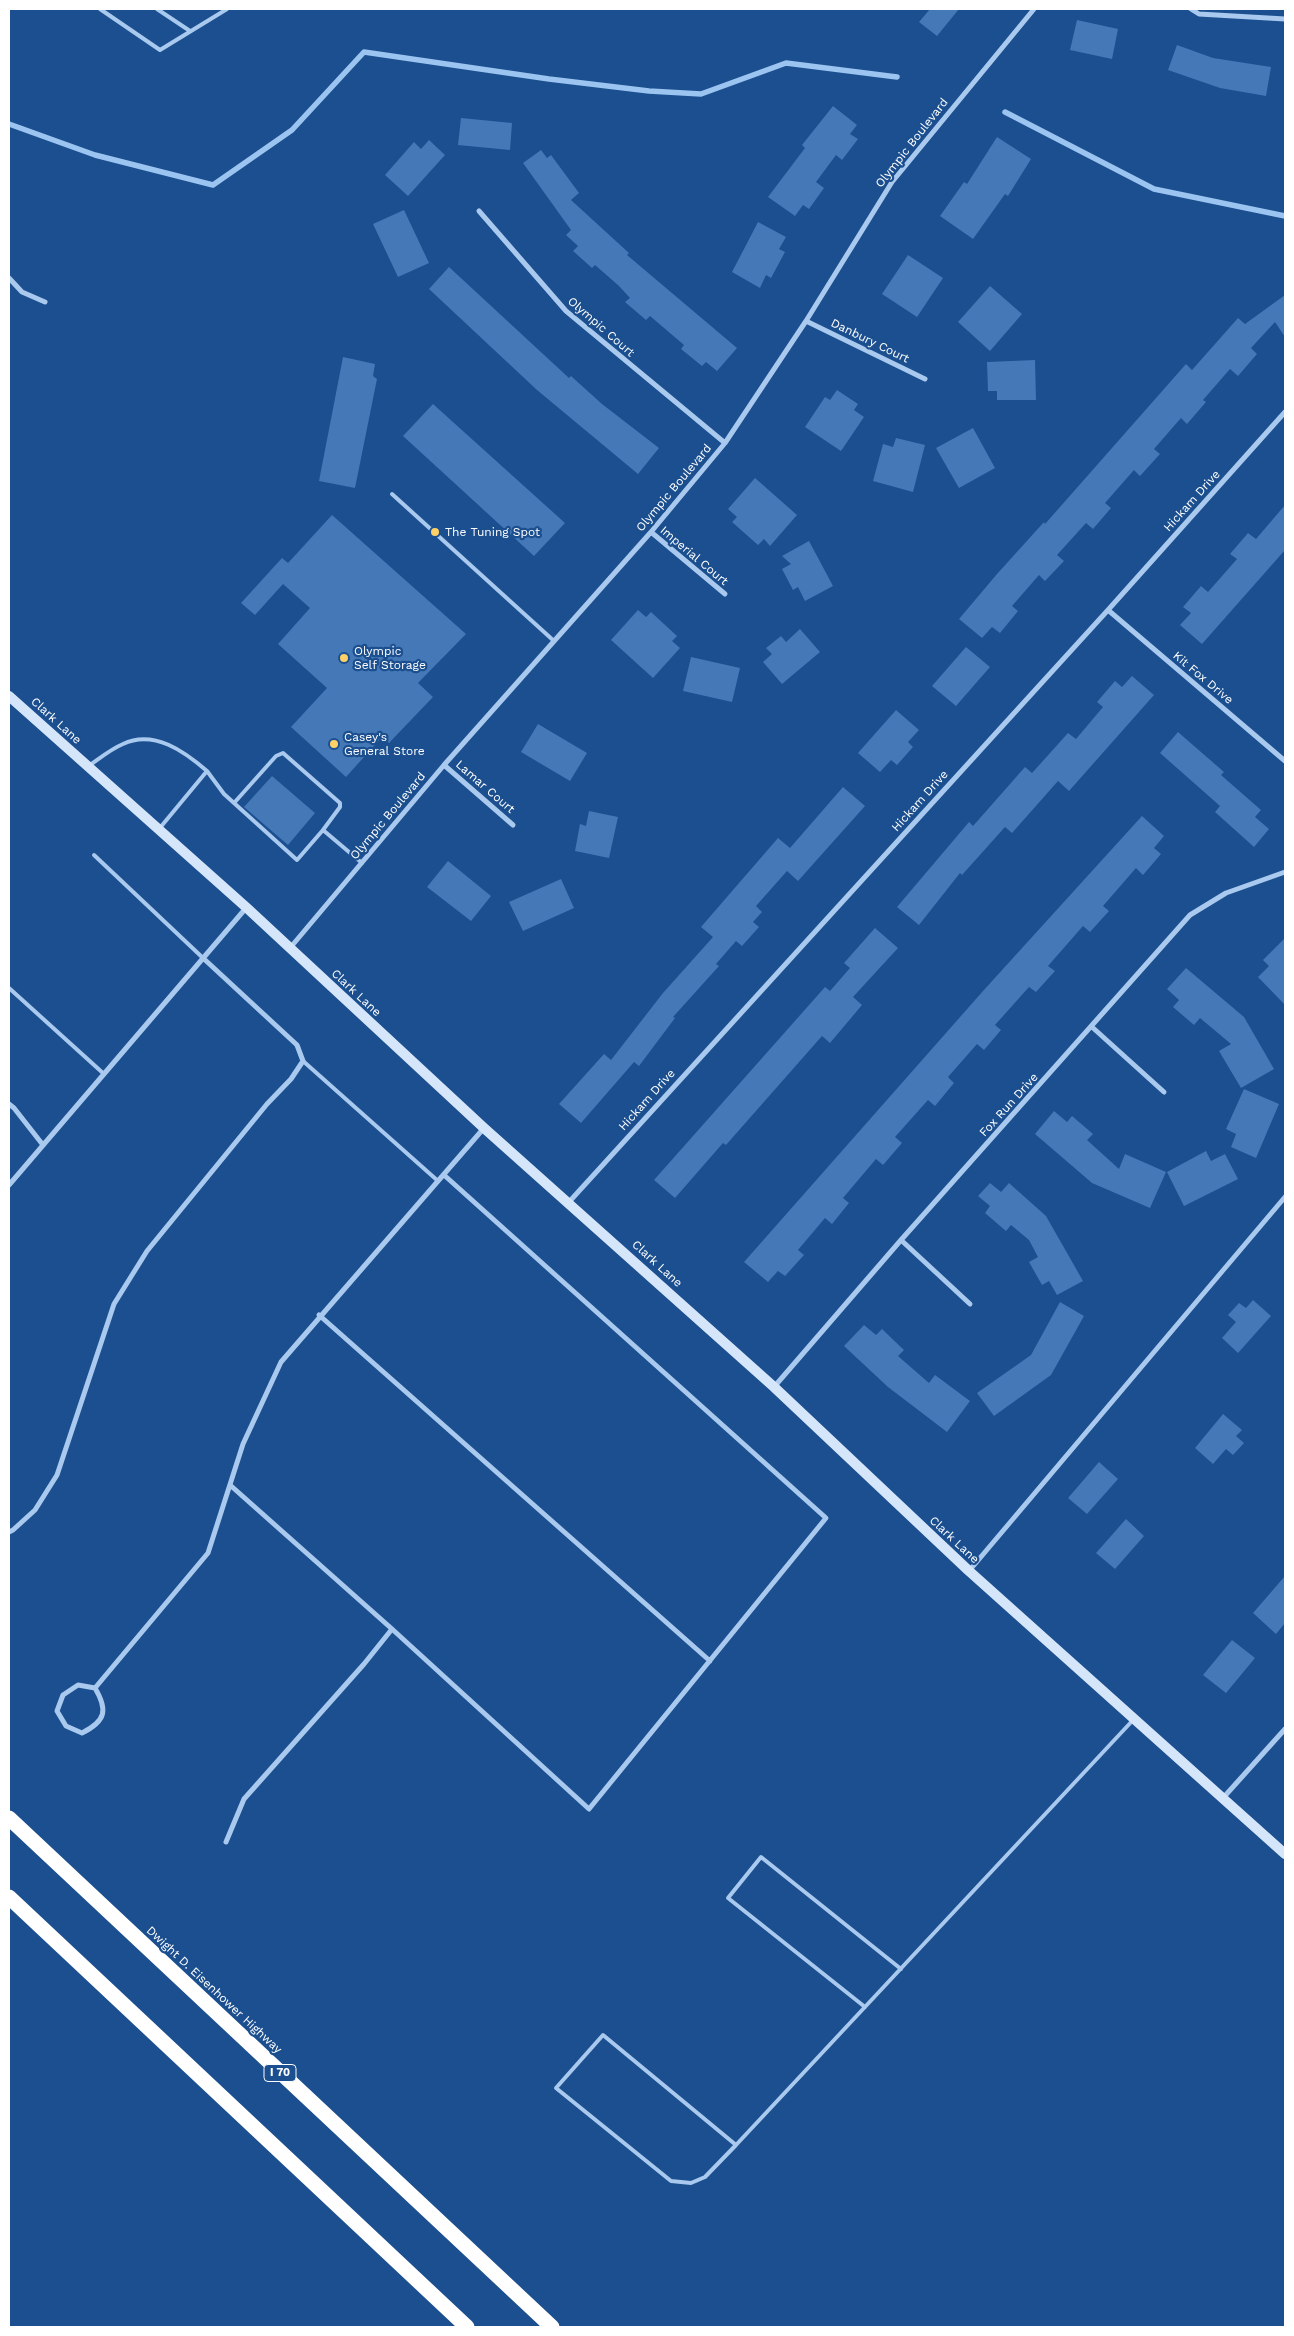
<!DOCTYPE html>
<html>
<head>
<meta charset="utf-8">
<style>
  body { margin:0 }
  #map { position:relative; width:1294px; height:2336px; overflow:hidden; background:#1b4f8f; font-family:"Work Sans",sans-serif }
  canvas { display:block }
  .frame { position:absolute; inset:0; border:10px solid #fff; pointer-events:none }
</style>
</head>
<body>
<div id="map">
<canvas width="1294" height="2336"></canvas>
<div class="frame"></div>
</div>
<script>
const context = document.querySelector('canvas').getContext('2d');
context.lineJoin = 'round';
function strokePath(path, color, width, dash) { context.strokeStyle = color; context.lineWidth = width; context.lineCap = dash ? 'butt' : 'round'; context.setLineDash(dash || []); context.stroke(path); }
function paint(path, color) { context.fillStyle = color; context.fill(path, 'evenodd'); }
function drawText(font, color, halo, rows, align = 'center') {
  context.font = font + ' "Work Sans",sans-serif'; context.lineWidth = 4.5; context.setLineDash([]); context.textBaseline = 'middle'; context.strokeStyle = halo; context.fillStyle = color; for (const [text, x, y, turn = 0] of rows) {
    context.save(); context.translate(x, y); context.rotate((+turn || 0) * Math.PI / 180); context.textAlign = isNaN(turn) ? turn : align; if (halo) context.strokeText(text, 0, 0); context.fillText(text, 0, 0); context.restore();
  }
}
strokePath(new Path2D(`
  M 1005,112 L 1154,189 L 1285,216
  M 9,124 L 95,155 L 213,185 L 292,130 L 364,52 L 549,79 L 649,91 L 701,94 L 786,63 L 897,77`), '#9cc4f0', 5.5);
paint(new Path2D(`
  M 930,9 L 959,9 L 937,36 L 919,22 Z
  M 1077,20 L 1118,29 L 1112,59 L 1070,50 Z
  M 1177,45 L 1213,58 L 1271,67 L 1266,96 L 1220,88 L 1168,70 Z
  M 833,106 L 857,125 L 850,134 L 858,139 L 842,160 L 836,155 L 816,182 L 824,188 L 809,209 L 803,205 L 795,216 L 768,197 L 805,148 L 802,145 Z
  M 461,118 L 512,123 L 510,150 L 458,145 Z
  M 997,137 L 1031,159 L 1008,196 L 1005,194 L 973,239 L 940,216 L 964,182 L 967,184 Z
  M 429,140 L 445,155 L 408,196 L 385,175 L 414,142 L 421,149 Z
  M 541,150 L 547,158 L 551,155 L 579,193 L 571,200 L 629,253 L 627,255 L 737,348 L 717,371 L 706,362 L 702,366 L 681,349 L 684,345 L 650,316 L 646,320 L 625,302 L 630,298 L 619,286 L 595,265 L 592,268 L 573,251 L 578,246 L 566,235 L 571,230 L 523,163 Z
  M 404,210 L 429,263 L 398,277 L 373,224 Z
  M 758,222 L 786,237 L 779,249 L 785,252 L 771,278 L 766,275 L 760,288 L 732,272 Z
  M 908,255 L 943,278 L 917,317 L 882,294 Z
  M 449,267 L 569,378 L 571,376 L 602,404 L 659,448 L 638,474 L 537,390 L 429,289 Z
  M 990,286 L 1022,314 L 990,351 L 958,322 Z
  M 1285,295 L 1285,337 L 1275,322 L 1251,348 L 1257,354 L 1238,376 L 1230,369 L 1203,400 L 1206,402 L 1187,424 L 1181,418 L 1154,449 L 1160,454 L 1140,476 L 1134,470 L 1105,503 L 1111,508 L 1093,529 L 1086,523 L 1057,555 L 1064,561 L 1045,581 L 1039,575 L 1012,606 L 1018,611 L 1000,633 L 992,627 L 982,638 L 959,619 L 997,574 L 1044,522 L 1045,524 L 1186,364 L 1192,370 L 1238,318 L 1245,324 Z
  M 343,357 L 375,364 L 373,376 L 377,379 L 355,488 L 319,481 Z
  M 1035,360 L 1036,400 L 997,400 L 997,391 L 988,391 L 987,362 Z
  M 837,390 L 858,404 L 854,410 L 864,417 L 841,451 L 805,427 L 825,397 L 830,400 Z
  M 433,404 L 565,523 L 534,556 L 403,436 Z
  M 973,428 L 995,468 L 959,488 L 936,448 Z
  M 896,438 L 925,445 L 913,492 L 873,481 L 883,444 L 893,447 Z
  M 755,478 L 797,515 L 770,546 L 764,539 L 758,545 L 732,522 L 737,517 L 728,509 Z
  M 1285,505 L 1285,550 L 1202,644 L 1180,625 L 1191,613 L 1183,607 L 1201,586 L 1208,592 L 1237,559 L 1230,554 L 1248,533 L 1256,539 Z
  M 332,515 L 466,634 L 418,683 L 433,697 L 389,743 L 382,737 L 346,777 L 291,727 L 327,688 L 278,644 L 310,608 L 283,584 L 255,615 L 241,603 L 282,558 L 288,563 Z
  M 809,541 L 833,586 L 805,601 L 798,587 L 793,590 L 782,569 L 791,564 L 782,556 Z
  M 638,610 L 646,617 L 651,612 L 677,636 L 672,641 L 680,648 L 653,678 L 611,640 Z
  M 800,629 L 820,652 L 782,684 L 763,662 L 772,654 L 766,648 L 781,636 L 786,642 Z
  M 966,647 L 990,667 L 956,706 L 932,686 Z
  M 691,657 L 740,668 L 732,702 L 683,691 Z
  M 1132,676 L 1154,695 L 1069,791 L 1058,781 L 1012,833 L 1005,827 L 962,875 L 960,873 L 919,925 L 897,907 L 969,822 L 973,826 L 1025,767 L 1032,773 L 1068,733 L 1076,739 L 1103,707 L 1097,702 L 1115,681 L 1122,687 Z
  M 896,710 L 919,730 L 908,742 L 913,747 L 897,765 L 891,760 L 880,772 L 858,753 Z
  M 538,724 L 587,753 L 570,781 L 521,752 Z
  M 1178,732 L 1224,772 L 1221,775 L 1261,810 L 1255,817 L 1269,829 L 1254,847 L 1215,812 L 1220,806 L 1160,753 Z
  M 272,776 L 315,813 L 288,845 L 244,807 Z
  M 843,787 L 865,806 L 798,881 L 787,871 L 756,906 L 762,912 L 753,922 L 759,927 L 742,946 L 736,941 L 716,964 L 719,966 L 673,1017 L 675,1018 L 639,1066 L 634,1062 L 581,1123 L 559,1104 L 604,1054 L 611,1060 L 663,993 L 713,937 L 701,927 L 778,838 L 790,848 Z
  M 589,811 L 618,817 L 609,858 L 575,851 L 580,824 L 586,826 Z
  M 1142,816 L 1164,836 L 1154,848 L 1161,854 L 1143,875 L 1136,868 L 1103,906 L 1109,911 L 1090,932 L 1083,926 L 1048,966 L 1055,971 L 1036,992 L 1029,987 L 995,1025 L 1001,1030 L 984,1050 L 977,1044 L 948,1077 L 954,1083 L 935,1106 L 928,1100 L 895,1137 L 902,1143 L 883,1165 L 876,1159 L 843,1198 L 849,1203 L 832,1224 L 825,1218 L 798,1250 L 804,1255 L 785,1276 L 778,1271 L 768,1282 L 744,1262 L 983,991 Z
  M 448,861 L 491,896 L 471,921 L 427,887 Z
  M 561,879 L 574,908 L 523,931 L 509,902 Z
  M 875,928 L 898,948 L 853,997 L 862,1005 L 830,1043 L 822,1036 L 726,1145 L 723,1143 L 675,1198 L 654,1180 L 825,987 L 830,991 L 850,968 L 844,963 Z
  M 1285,938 L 1285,1005 L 1258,977 L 1269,966 L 1263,960 Z
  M 1186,968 L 1244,1017 L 1274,1069 L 1241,1088 L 1219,1051 L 1231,1044 L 1200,1018 L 1194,1025 L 1173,1007 L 1179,1000 L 1167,989 Z
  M 1244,1089 L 1279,1104 L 1256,1158 L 1231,1147 L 1236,1134 L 1226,1129 Z
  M 1054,1111 L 1067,1122 L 1072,1116 L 1093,1134 L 1087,1140 L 1119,1169 L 1125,1154 L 1166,1172 L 1150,1208 L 1092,1183 L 1035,1134 Z
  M 1206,1151 L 1211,1161 L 1225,1154 L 1238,1179 L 1184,1206 L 1167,1172 Z
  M 990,1183 L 1001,1192 L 1009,1183 L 1046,1216 L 1083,1281 L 1057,1295 L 1049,1281 L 1042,1285 L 1029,1262 L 1038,1257 L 1029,1240 L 1011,1225 L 1006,1231 L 985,1213 L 990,1206 L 978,1196 Z
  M 1253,1300 L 1271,1316 L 1238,1353 L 1222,1338 L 1236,1322 L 1228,1315 L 1239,1303 L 1246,1308 Z
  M 1060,1302 L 1084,1316 L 1051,1375 L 994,1416 L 977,1393 L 1031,1355 Z
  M 864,1325 L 876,1335 L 882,1329 L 904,1350 L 898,1356 L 929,1383 L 935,1375 L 970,1401 L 947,1432 L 888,1387 L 844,1346 Z
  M 1223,1414 L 1242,1430 L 1236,1436 L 1244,1443 L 1233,1455 L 1226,1449 L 1213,1464 L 1195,1448 Z
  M 1099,1462 L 1118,1479 L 1087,1514 L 1068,1498 Z
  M 1126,1519 L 1144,1536 L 1115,1569 L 1096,1553 Z
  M 1285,1576 L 1285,1623 L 1276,1634 L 1253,1613 Z
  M 1232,1640 L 1255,1658 L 1226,1693 L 1203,1675 Z`), '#4478b7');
strokePath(new Path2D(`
  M 100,9 L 160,50 L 227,9
  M 157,9 L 190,31
  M 392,494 L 554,641
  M 90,765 C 100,758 111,749 123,744 C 154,729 185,752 207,771
  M 234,803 L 297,860 L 323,830
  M 159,829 L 207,771 L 224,794 L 234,803 L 276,756 L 283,753 L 340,803 L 340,807 L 323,830 L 362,863
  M 94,855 L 203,958
  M 9,988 L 104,1074
  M 303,1061 L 438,1181
  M 865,2007 L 728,1898 L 761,1857 L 901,1969
  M 736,2145 L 705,2177 L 691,2183 L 671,2181 L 556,2088 L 603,2035 L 736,2145 L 1134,1719`), '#a9c9ee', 4);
strokePath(new Path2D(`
  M 1191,9 L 1199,14 L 1285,19
  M 479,211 L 566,311 L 725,443
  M 9,278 L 22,292 L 45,302
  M 806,321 L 925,379
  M 651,532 L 725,594
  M 1108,610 L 1285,761
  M 444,765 L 513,825
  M 290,948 L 444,765 L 651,532 L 725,443 L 806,321 L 892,182 L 1034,9
  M 1092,1027 L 1164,1092
  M 9,1104 L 14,1108 L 43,1145
  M 9,1185 L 246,908
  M 569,1202 L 1108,610 L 1285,412
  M 901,1240 L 970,1304
  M 319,1315 L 710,1661
  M 774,1387 L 901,1240 L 1190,915 L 1226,893 L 1285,872
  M 230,1485 L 392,1629 L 589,1809 L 826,1518 L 444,1175
  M 9,1532 L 13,1530 L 35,1510 L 57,1475 L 114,1304 L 147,1251 L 267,1104 L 291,1079 L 303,1061 L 297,1045 L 203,958
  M 969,1571 L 1285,1197
  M 95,1688 C 108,1710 106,1721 82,1733 L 66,1726 L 57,1711 L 63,1695 L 78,1685 L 95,1688 L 208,1553 L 243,1444 L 281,1362 L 484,1128
  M 1223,1798 L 1285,1729
  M 226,1842 L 244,1799 L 364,1664 L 392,1629`), '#a9c9ee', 5);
strokePath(new Path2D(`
  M 9,696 L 247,908 L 484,1128 L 774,1387 L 969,1571 L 1285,1854`), '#d6e6fa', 10);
strokePath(new Path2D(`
  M 9,1818 L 552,2327
  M 9,1897 L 467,2327`), '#fff', 15);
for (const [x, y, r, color] of [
  [435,532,5,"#ffd166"],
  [344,658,5,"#ffd166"],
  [334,744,5,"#ffd166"]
]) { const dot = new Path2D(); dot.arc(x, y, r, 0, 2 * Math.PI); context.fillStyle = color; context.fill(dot); strokePath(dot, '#1b4f8f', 2); }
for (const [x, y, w] of [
  [280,2073,32]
]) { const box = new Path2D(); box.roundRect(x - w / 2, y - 8.5, w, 17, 4); context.fillStyle = '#1b4f8f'; context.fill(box); strokePath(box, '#fff', 1); }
drawText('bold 11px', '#fff', null, [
  ["I 70",280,2073]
]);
drawText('12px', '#fff', '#1b4f8f', [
  ["Olympic Boulevard",912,143,-52],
  ["Olympic Court",601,327,41],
  ["Danbury Court",870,341,26],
  ["Olympic Boulevard",674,488,-50],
  ["Hickam Drive",1192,501,-48],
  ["Imperial Court",694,556,40],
  ["Kit Fox Drive",1203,678,40],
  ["Clark Lane",56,721,42],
  ["Lamar Court",485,787,41],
  ["Hickam Drive",920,801,-48],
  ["Olympic Boulevard",388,816,-50],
  ["Clark Lane",356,993,43],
  ["Hickam Drive",647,1100,-48],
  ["Fox Run Drive",1009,1105,-48],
  ["Clark Lane",657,1264,42],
  ["Clark Lane",954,1540,43],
  ["Dwight D. Eisenhower Highway",214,1990,43]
]);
drawText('12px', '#fff', '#1b4f8f', [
  ["The Tuning Spot",445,532],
  ["Olympic",354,651],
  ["Self Storage",354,665],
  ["Casey's",344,737],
  ["General Store",344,751]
], 'left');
</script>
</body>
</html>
